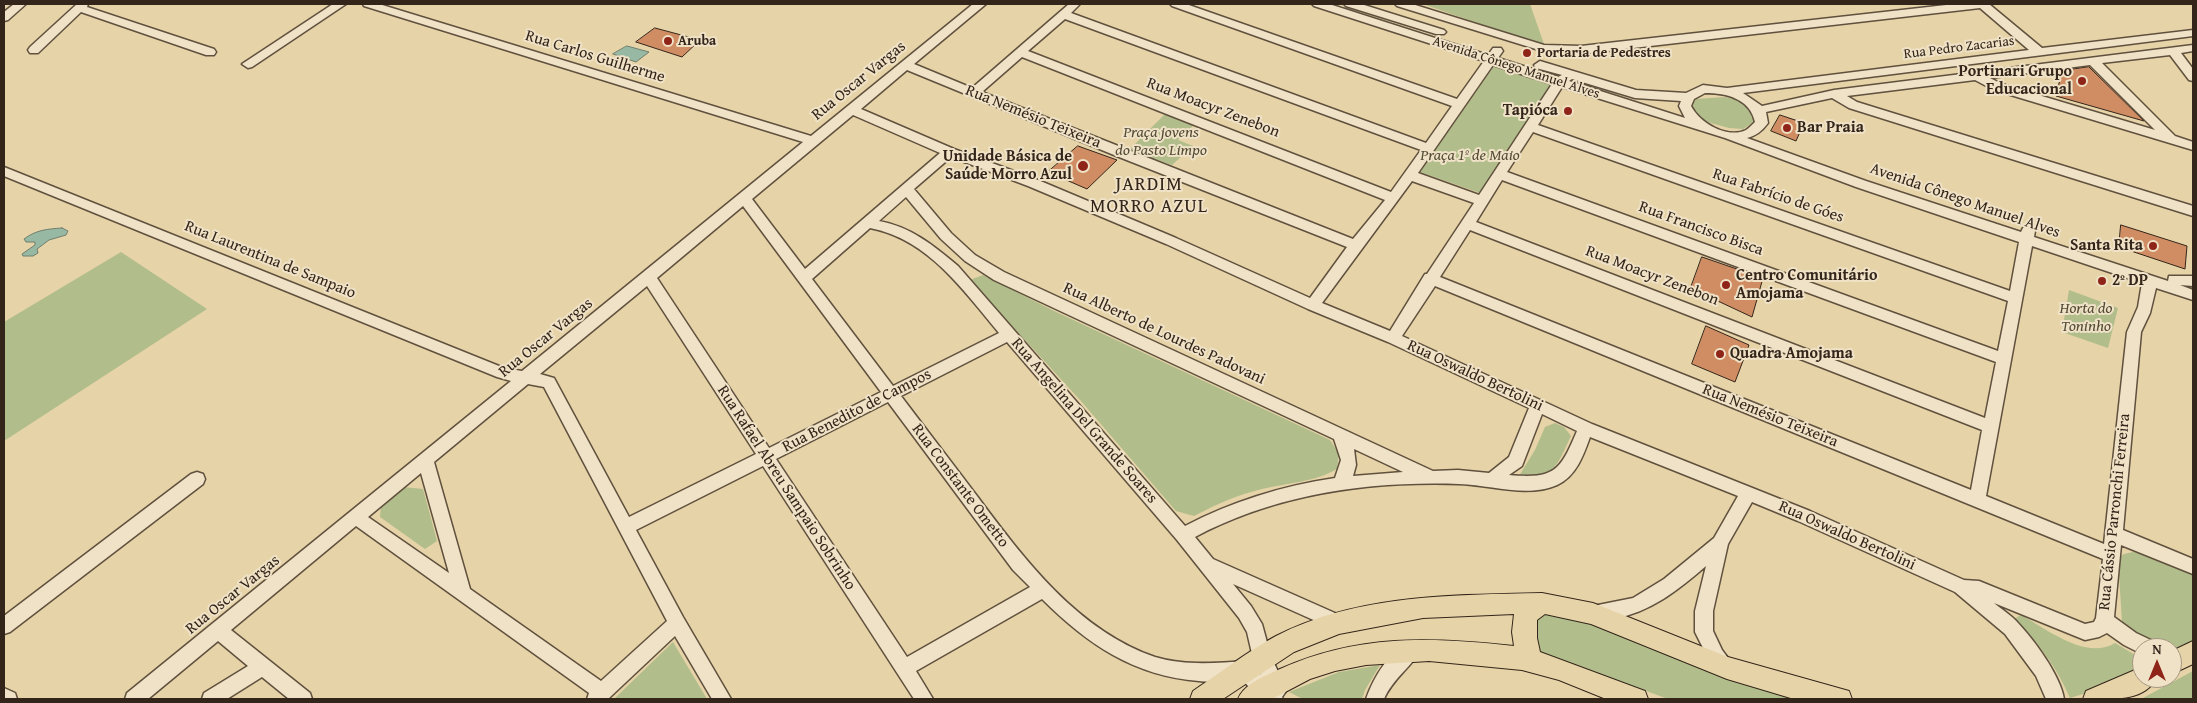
<!DOCTYPE html>
<html>
<head>
<meta charset="utf-8">
<style>
  body { margin:0 }
  #map { position:relative; width:2197px; height:703px; overflow:hidden; background:#e6d3a8; font-family:"Gentium Book Plus",serif }
  canvas { display:block }
  .frame { position:absolute; inset:0; border:5px solid #33251a; pointer-events:none }
  .north { position:absolute; left:2132px; top:638px; width:50px; height:50px; box-sizing:border-box; background:#efe2c6; border:1px solid #a49681; border-radius:50%; rotate:0deg; font-size:14px; font-weight:700; line-height:20px; text-align:center; color:#33251a }
  .north::after { content:''; display:block; margin:auto; width:18px; height:22px; background:#8f2418; clip-path:polygon(50% 0,100% 100%,50% 72%,0 100%) }
</style>
</head>
<body>
<div id="map">
<canvas width="2197" height="703"></canvas>
<div class="frame"></div>
<div class="north">N</div>
</div>
<script>
const context = document.querySelector('canvas').getContext('2d');
context.lineJoin = 'round';
function paint(path, color) { context.fillStyle = color; context.fill(path, 'evenodd'); }
function strokePath(path, color, width, dash) { context.strokeStyle = color; context.lineWidth = width; context.lineCap = dash ? 'butt' : 'round'; context.setLineDash(dash || []); context.stroke(path); }
function drawText(font, color, halo, rows, align = 'center') {
  context.font = font + ' "Gentium Book Plus",serif'; context.lineWidth = 4; context.setLineDash([]); context.textBaseline = 'middle'; context.strokeStyle = halo; context.fillStyle = color; for (const [text, x, y, turn = 0] of rows) {
    context.save(); context.translate(x, y); context.rotate((+turn || 0) * Math.PI / 180); context.textAlign = isNaN(turn) ? turn : align; if (halo) context.strokeText(text, 0, 0); context.fillText(text, 0, 0); context.restore();
  }
}
paint(new Path2D(`
  M 1423,4 L 1530,4 L 1545,47 Z
  M 1494,66 L 1555,85 L 1483,194 L 1420,172 Z
  M 1725,97 L 1740,100 L 1757,114 L 1754,122 L 1743,129 L 1729,128 L 1700,120 L 1688,105 L 1696,99 Z
  M 1167,112 L 1196,123 L 1178,140 L 1193,146 L 1172,165 L 1129,150 Z
  M 121,252 L 207,309 L 4,441 L 4,322 Z
  M 983,275 L 1052,310 L 1330,440 L 1339,454 L 1337,469 C 1315,482 1287,483 1262,489 C 1237,495 1217,504 1194,516 L 1176,511 L 1080,400 L 970,280 Z
  M 2069,290 L 2118,308 L 2108,348 L 2062,332 Z
  M 1555,423 L 1564,427 L 1571,436 C 1556,467 1556,477 1519,476 L 1535,450 L 1545,427 Z
  M 403,487 L 423,489 L 437,541 L 425,549 L 380,517 L 381,505 Z
  M 2133,552 L 2143,553 L 2193,572 L 2193,640 L 2188,645 L 2172,651 L 2172,648 L 2156,648 L 2129,631 L 2122,622 L 2118,558 L 2124,554 Z
  M 1542,613 C 1602,622 1657,649 1712,672 C 1738,683 1766,690 1793,699 L 1668,699 L 1538,651 L 1533,616 Z
  M 2021,615 C 2047,629 2086,661 2115,643 L 2142,659 L 2142,673 L 2125,681 L 2070,698 C 2055,664 2040,646 2014,619 Z
  M 673,642 L 707,699 L 614,699 Z
  M 1380,665 L 1365,690 L 1362,699 L 1303,699 L 1289,692 L 1339,672 Z
  M 2193,671 L 2193,699 L 2141,699 Z`), '#b1bd8b');
const water = new Path2D(`
  M 627,46 L 649,52 L 636,62 L 613,54 Z
  M 62,228 L 68,231 L 66,235 L 49,240 L 37,249 L 38,253 L 33,256 L 23,256 L 22,254 L 35,245 L 35,242 L 26,242 L 24,239 C 36,230 47,229 62,228 Z`);
paint(water, '#97b9a4');
strokePath(water, '#6f7e6d', 1);
const building = new Path2D(`
  M 655,28 L 700,40 L 682,57 L 636,42 Z
  M 2089,67 L 2144,121 L 2056,96 L 2062,71 Z
  M 1780,115 L 1804,123 L 1796,141 L 1771,131 Z
  M 1078,146 L 1117,160 L 1087,189 L 1048,172 Z
  M 2121,225 L 2187,246 L 2185,269 L 2119,247 Z
  M 1702,257 L 1763,278 L 1752,317 L 1720,302 L 1689,293 Z
  M 1706,326 L 1749,345 L 1735,382 L 1692,364 Z`);
paint(building, '#d08d63');
strokePath(building, '#33251a', 1);
const minor = new Path2D(`
  M 14,4 L 26,4 L 8,20 L 4,21 L 4,12 Z
  M 77,4 L 88,4 L 87,7 L 214,49 L 216,52 L 214,55 L 206,55 L 81,12 L 38,53 L 30,53 L 28,50 L 30,47 Z
  M 333,4 L 346,4 L 252,67 L 248,68 L 242,64 Z
  M 363,4 L 379,4 L 811,136 L 973,4 L 986,4 L 914,64 L 972,88 L 1069,4 L 1080,4 L 1071,13 L 1426,143 L 1452,106 L 1172,6 L 1170,4 L 1186,4 L 1457,99 L 1484,61 L 1314,6 L 1312,4 L 1329,4 L 1488,55 L 1493,48 L 1501,48 L 1503,51 L 1498,58 L 1558,77 L 1562,75 L 1536,68 L 1534,65 L 1540,61 L 1636,90 L 1686,93 L 1703,85 L 1727,88 L 2029,50 L 1980,8 L 1581,54 L 1539,50 L 1397,6 L 1395,4 L 1412,4 L 1544,45 L 1581,46 L 1955,4 L 1989,4 L 2042,48 L 2193,30 L 2193,36 L 1743,93 L 1762,106 L 1834,90 L 2193,45 L 2193,51 L 2181,53 L 2193,69 L 2193,81 L 2189,80 L 2170,55 L 2102,63 L 2175,136 L 2193,142 L 2193,150 L 1994,90 L 1975,80 L 1847,96 L 1857,102 L 2193,206 L 2193,216 L 1849,108 L 1832,98 L 1766,112 L 1768,123 C 1763,130 1756,136 1747,138 L 1866,181 L 2021,232 L 2023,228 L 2033,228 L 2035,231 L 2034,237 L 2168,281 L 2169,276 L 2193,276 L 2193,286 L 2180,285 L 2193,290 L 2193,300 L 2156,288 L 2150,313 L 2141,332 L 2123,530 L 2193,559 L 2193,574 L 2121,545 L 2114,617 L 2136,633 L 2155,642 L 2158,648 L 2142,648 L 2142,654 L 2124,645 L 2107,633 L 2099,637 L 2085,640 L 1994,603 C 2001,609 2011,615 2018,623 C 2034,640 2060,675 2064,699 L 2046,699 L 2036,676 L 2005,634 L 1955,592 L 1798,521 L 1752,502 L 1728,544 L 1713,611 L 1713,631 L 1722,650 L 1734,666 L 1731,672 L 1725,674 L 1719,672 L 1710,662 L 1695,632 L 1695,611 L 1706,566 C 1678,590 1651,612 1613,619 C 1604,621 1595,623 1587,620 L 1584,614 L 1587,608 L 1593,606 L 1633,598 L 1664,579 L 1714,538 L 1738,496 L 1590,437 C 1584,454 1576,477 1557,485 C 1527,498 1491,485 1459,484 C 1368,481 1276,494 1195,537 L 1213,559 L 1344,617 L 1347,623 L 1344,629 L 1338,631 L 1233,584 L 1251,606 L 1262,624 L 1271,657 L 1287,690 L 1282,697 L 1283,699 L 1259,699 L 1242,679 C 1228,680 1213,683 1199,681 C 1134,676 1087,644 1042,599 L 916,671 L 933,699 L 914,699 L 763,466 L 636,530 L 683,617 L 731,699 L 712,699 L 675,636 L 608,699 L 587,699 L 589,693 L 356,526 L 231,630 L 310,693 L 312,699 L 289,699 L 262,677 L 227,699 L 202,699 L 204,693 L 248,666 L 218,641 L 148,699 L 125,699 L 127,693 L 511,381 L 497,377 L 4,176 L 4,167 L 504,368 L 522,371 L 803,142 L 364,6 ZM 1065,19 L 1421,150 L 1391,192 L 1028,51 ZM 1022,57 L 1385,200 L 1353,239 L 982,92 ZM 1493,65 L 1552,84 L 1479,195 L 1418,173 ZM 2090,65 L 2155,130 L 2002,84 L 1990,78 ZM 907,70 L 1114,155 L 1347,247 L 1310,298 L 1176,238 L 1038,180 L 954,149 L 861,109 ZM 1572,79 L 1635,98 L 1681,101 L 1679,106 L 1685,118 L 1569,81 ZM 1562,87 L 1725,138 L 1856,187 L 2019,242 L 2010,291 L 1538,125 ZM 1705,93 C 1727,93 1750,99 1755,122 C 1753,124 1749,128 1746,130 C 1727,139 1700,123 1691,106 L 1694,99 ZM 853,115 L 940,153 L 805,269 L 752,199 ZM 1533,132 L 2008,301 L 1998,351 L 1507,172 ZM 951,157 L 1028,186 L 1166,244 L 1308,309 L 1388,342 L 1529,408 L 1509,457 L 1489,473 L 1458,470 L 1433,471 L 1004,272 L 975,255 L 951,233 L 914,189 ZM 1502,180 L 1996,362 L 1985,418 L 1476,222 ZM 1412,181 L 1474,203 L 1427,274 L 1425,274 L 1390,331 L 1322,303 ZM 906,197 L 941,239 L 965,261 L 994,280 L 1334,439 L 1341,460 L 1335,478 C 1282,486 1233,501 1185,526 L 958,266 C 933,245 911,227 879,221 ZM 743,206 L 881,392 L 769,448 L 657,278 ZM 870,228 C 928,239 963,290 999,333 L 893,386 L 812,279 ZM 1470,230 L 1982,430 L 1971,490 L 1440,277 ZM 2032,246 L 2142,283 L 2138,307 L 2127,332 L 2104,544 L 1986,496 ZM 647,286 L 756,454 L 629,517 L 554,378 L 540,374 ZM 1435,286 L 2103,559 L 2096,618 L 2094,622 L 2085,624 L 1979,581 L 1964,580 L 1810,511 L 1592,424 L 1402,336 ZM 1007,342 L 1177,540 L 1239,618 L 1247,632 L 1253,658 L 1261,675 L 1252,664 L 1246,661 C 1216,663 1185,666 1155,657 C 1077,630 1024,559 977,496 C 952,463 926,429 901,396 ZM 528,384 L 544,387 L 667,621 L 601,681 L 470,589 L 434,462 ZM 888,402 L 1013,570 L 1030,587 L 907,657 L 776,459 ZM 1542,414 L 1577,431 C 1560,471 1555,479 1509,475 L 1522,466 ZM 1354,449 L 1403,472 L 1353,476 L 1356,465 ZM 421,473 L 449,573 L 368,517 Z
  M 1344,4 L 1361,4 L 1444,30 L 1446,32 L 1444,34 L 1436,34 L 1346,6 Z
  M 197,472 L 203,474 L 205,479 L 203,484 L 10,632 L 4,634 L 4,616 L 191,474 Z
  M 1411,642 L 1417,644 L 1420,650 C 1412,667 1393,678 1384,699 L 1366,699 C 1373,679 1389,650 1411,642 Z
  M 4,688 L 15,693 L 17,699 L 4,699 Z`);
const major = new Path2D(`
  M 1542,593 L 1593,603 L 1728,657 L 1849,691 L 1852,699 L 1794,699 L 1727,679 L 1591,624 L 1545,614 L 1537,620 L 1537,638 L 1540,652 L 1645,691 L 1648,699 L 1606,699 L 1559,680 L 1522,670 L 1429,661 L 1366,665 L 1335,671 L 1310,679 L 1272,699 L 1238,699 C 1244,684 1265,676 1280,669 C 1358,634 1431,637 1514,646 L 1512,632 L 1514,614 L 1423,618 L 1339,634 L 1294,652 L 1223,699 L 1190,699 L 1193,691 C 1220,673 1248,651 1276,636 C 1357,594 1454,595 1542,593 Z
  M 2193,641 L 2193,664 L 2172,674 L 2172,651 Z
  M 2142,667 L 2142,678 L 2156,678 C 2145,703 2106,699 2083,699 L 2086,691 Z`);
strokePath(minor, '#60503e', 3);
strokePath(major, '#33251a', 2);
paint(minor, '#efe2c6');
paint(major, '#e6d3a8');
for (const [x, y, r, color] of [
  [668,41,5,"#8f2418"],
  [1527,53,5,"#8f2418"],
  [2082,81,5,"#8f2418"],
  [1568,111,5,"#8f2418"],
  [1787,128,5,"#8f2418"],
  [1083,166,6,"#8f2418"],
  [2153,246,5,"#8f2418"],
  [2102,281,5,"#8f2418"],
  [1726,285,5,"#8f2418"],
  [1720,354,5,"#8f2418"]
]) { const dot = new Path2D(); dot.arc(x, y, r, 0, 2 * Math.PI); context.fillStyle = color; context.fill(dot); strokePath(dot, '#efe2c6', 2); }
drawText('bold 14px', '#33251a', '#efe2c6', [
  ["Aruba",678,41],
  ["Portaria de Pedestres",1537,53]
], 'left');
drawText('14px', '#33251a', '#efe2c6', [
  ["Rua Pedro Zacarias",1959,48,-7],
  ["Avenida Cônego Manuel Alves",1516,68,18]
]);
drawText('16px', '#33251a', '#efe2c6', [
  ["Rua Carlos Guilherme",595,57,17],
  ["Rua Oscar Vargas",859,81,-39],
  ["Rua Moacyr Zenebon",1213,108,21],
  ["Rua Nemésio Teixeira",1033,117,22],
  ["Rua Fabrício de Góes",1778,196,19],
  ["Avenida Cônego Manuel Alves",1965,201,19],
  ["Rua Francisco Bisca",1701,229,20],
  ["Rua Laurentina de Sampaio",270,260,22],
  ["Rua Moacyr Zenebon",1652,276,21],
  ["Rua Alberto de Lourdes Padovani",1164,334,25],
  ["Rua Oscar Vargas",546,338,-39],
  ["Rua Oswaldo Bertolini",1475,376,25],
  ["Rua Benedito de Campos",857,411,-27],
  ["Rua Nemésio Teixeira",1770,416,22],
  ["Rua Angelina Del Grande Soares",1084,421,49],
  ["Rua Constante Ometto",960,486,53],
  ["Rua Rafael Abreu Sampaio Sobrinho",786,488,57],
  ["Rua Cássio Parronchi Ferreira",2115,512,-84],
  ["Rua Oswaldo Bertolini",1847,536,24],
  ["Rua Oscar Vargas",233,595,-39]
]);
drawText('bold 16px', '#33251a', '#efe2c6', [
  ["Portinari Grupo",2072,72],
  ["Educacional",2072,90],
  ["Tapióca",1558,111],
  ["Bar Praia",1797,128,"left"],
  ["Unidade Básica de",1072,157],
  ["Saúde Morro Azul",1072,175],
  ["Santa Rita",2143,246],
  ["Centro Comunitário",1736,276,"left"],
  ["Amojama",1736,294,"left"],
  ["2º DP",2112,281,"left"],
  ["Quadra Amojama",1730,354,"left"]
], 'right');
drawText('italic 16px', '#524b36', '#efe2c6', [
  ["Praça jovens",1161,133],
  ["do Pasto Limpo",1161,151],
  ["Praça 1º de Maio",1470,156],
  ["Horta do",2086,309],
  ["Toninho",2086,327]
]);
context.letterSpacing = '1px';
drawText('19px', '#33251a', '#efe2c6', [
  ["JARDIM",1149,185],
  ["MORRO AZUL",1149,207]
]);
context.letterSpacing = '0px';
</script>
</body>
</html>
